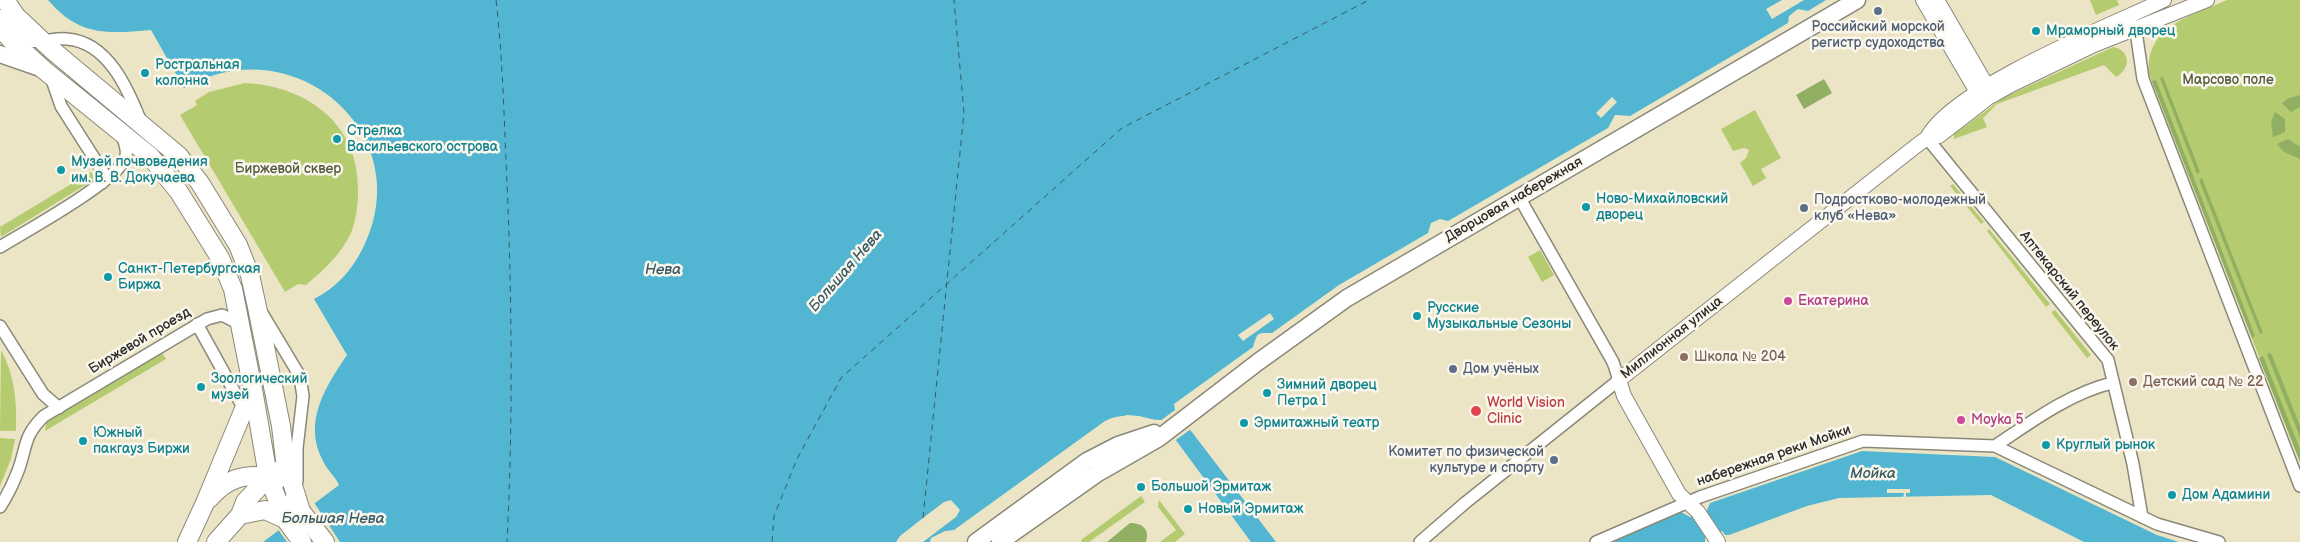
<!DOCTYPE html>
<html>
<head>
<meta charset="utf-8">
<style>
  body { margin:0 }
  canvas { display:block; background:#ebe5c6 }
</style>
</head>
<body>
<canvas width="2300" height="542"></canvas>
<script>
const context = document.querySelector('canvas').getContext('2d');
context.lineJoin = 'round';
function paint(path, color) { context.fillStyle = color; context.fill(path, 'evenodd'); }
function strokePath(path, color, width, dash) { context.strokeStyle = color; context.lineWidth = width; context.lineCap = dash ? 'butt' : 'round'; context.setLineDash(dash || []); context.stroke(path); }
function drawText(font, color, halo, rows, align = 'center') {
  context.font = font + ' "Balsamiq Sans",sans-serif'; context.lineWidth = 5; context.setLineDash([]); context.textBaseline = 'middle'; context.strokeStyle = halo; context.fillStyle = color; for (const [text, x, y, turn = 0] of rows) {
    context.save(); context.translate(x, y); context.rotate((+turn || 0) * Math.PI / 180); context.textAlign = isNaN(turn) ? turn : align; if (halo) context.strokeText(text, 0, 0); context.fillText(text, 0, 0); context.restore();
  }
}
paint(new Path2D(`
  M 2090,0 L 2117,0 L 2119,5 L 2096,15 Z
  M 2227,0 L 2300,0 L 2300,462 L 2149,74 C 2145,25 2191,17 2227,0 Z
  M 2113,47 C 2131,50 2131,69 2116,77 L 2104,65 L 1997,104 L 1983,118 L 1987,127 L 1954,139 L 1954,134 L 2005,97 Z
  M 245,83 C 308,86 360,125 358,192 C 358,205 356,220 351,233 C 341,254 324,270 306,285 L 298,284 L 285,292 L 180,115 L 197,105 L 195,101 L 209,92 Z
  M 1755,110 L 1781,158 L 1761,169 L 1766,178 L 1753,186 L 1740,163 L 1746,158 L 1749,150 L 1744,148 L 1733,151 L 1721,129 Z
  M 91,172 L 95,179 L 1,237 L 0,227 Z
  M 1953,184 L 1984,222 L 1981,224 L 1950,186 Z
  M 1989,229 L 2050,304 L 2046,307 L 1987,231 Z
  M 1540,250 L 1554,275 L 1542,282 L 1528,257 Z
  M 2055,310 L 2091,355 L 2087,358 L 2051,312 Z
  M 1,350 C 15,376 17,402 16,431 L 0,431 Z
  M 161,351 L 166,359 L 45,431 L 47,418 Z
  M 0,438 L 15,439 L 11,459 L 0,486 Z
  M 1141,496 L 1145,502 L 1089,542 L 1082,542 L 1081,540 Z
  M 1159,500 L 1185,534 L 1175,542 L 1160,542 L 1176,530 L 1158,507 Z`), '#b5cb70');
paint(new Path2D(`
  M 2163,77 L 2200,172 L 2197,174 L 2160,78 Z
  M 1824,79 L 1832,93 L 1804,109 L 1796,95 Z
  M 2156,80 L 2255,336 L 2252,338 L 2152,81 Z
  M 2300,95 L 2300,107 L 2291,112 L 2282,103 L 2289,98 Z
  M 2275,112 L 2285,119 L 2285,132 L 2273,137 L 2271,122 Z
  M 2288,139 L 2300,147 L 2300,159 L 2284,152 L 2277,144 Z
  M 2202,178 L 2263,333 L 2260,334 L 2199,180 Z
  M 2271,353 L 2300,426 L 2300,437 L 2267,354 Z
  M 2263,356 L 2300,449 L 2300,462 L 2259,358 Z
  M 1130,523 C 1142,523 1150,529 1146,542 L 1107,542 Z`), '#90af62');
paint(new Path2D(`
  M 48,0 L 1826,0 L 1808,11 L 1798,9 L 1789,16 L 1788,23 L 1630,116 L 1615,115 L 1608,128 L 1448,221 L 1440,219 L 1431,223 L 1428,233 L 1339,285 L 1272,333 C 1256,333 1258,332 1253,347 L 1174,404 L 1175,410 L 1276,542 L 1251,542 L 1161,420 C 1140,419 1125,411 1105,421 L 954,530 L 945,531 L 931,538 L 930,542 L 263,542 L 339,485 C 335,476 326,469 322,459 C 303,421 326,386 347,355 L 314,299 C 336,288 352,270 363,248 C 420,135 295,25 184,88 L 151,30 C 106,34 79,36 48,0 Z
  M 1862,451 L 1995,457 L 2157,535 L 2179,542 L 2084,542 L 1991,495 L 1839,498 L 1807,506 L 1729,535 L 1725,535 L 1722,531 L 1705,538 L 1705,542 L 1611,542 L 1681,512 L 1690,517 L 1707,510 L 1710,503 Z`), '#52b5d1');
paint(new Path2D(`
  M 1782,0 L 1804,0 L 1772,19 L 1766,9 Z
  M 1612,97 L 1617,102 L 1601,118 L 1596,113 Z
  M 1270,313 L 1274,319 L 1243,341 L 1238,335 Z
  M 1175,410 L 1191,429 L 1173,442 L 1160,421 Z
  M 1127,415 L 1139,416 L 1151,419 L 1147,421 L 1127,417 L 1105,421 Z
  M 1887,489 L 1910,489 L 1910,493 L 1906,493 L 1906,497 L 1914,497 L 1914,499 L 1903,499 L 1904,493 L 1887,493 Z
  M 951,500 L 960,510 L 956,517 L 923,542 L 896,542 L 900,536 L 923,518 L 944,502 Z
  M 313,501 L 340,542 L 287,542 L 277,528 Z`), '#ebe5c6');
strokePath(new Path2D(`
  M 496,0 C 503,60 504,121 507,182 C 512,302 513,422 507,542
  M 923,518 L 964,113 L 954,0
  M 772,542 L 774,516 L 797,459 L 841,378 L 1122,128 L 1369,0`), '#395b65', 1, [6, 5]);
const minor = new Path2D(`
  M 2131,23 L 2137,38 L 2143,79 L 2300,486
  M 43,41 C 51,40 59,38 67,39 C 108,42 128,89 141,122
  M 51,77 L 61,106 L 103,172 L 102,183
  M 1927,138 L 2108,360 L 2133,464 L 2142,517
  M 0,247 C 26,231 114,183 125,159 C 129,151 124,141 121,133
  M 262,313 L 298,373 L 301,384 L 303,396 L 297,448 L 297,481
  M 197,324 L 244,409
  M 0,326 L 43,394 L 59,408
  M 1995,446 C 2031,422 2070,393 2112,383
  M 0,507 C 7,496 13,484 18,471 C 27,447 23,436 44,416 L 207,319 L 222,315 L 240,324
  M 1420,542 L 1465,503 L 1619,380 L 1613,362 L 1519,197
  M 1596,542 L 1700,497 L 1863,441 L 1995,446 L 2157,524 L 2219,542`);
const tertiary = new Path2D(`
  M 1923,0 L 1977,92 L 1985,97
  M 1937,0 L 1987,86 L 1988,95
  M 1927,138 C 1951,89 2111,25 2164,0
  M 1718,542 L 1698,512 L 1679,494 L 1624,396 L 1619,380 L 1916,146 L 1927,138 L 1939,136 L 1988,98 L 2011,85 L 2094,45 L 2207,0`);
const secondary = new Path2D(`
  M 0,18 L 34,39
  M 0,54 L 43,69
  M 976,542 L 1087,461 L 1118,445 L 1154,433
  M 1000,542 L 1098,473 L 1159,438 L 1258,362 L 1347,298 L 1857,0`);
const primary = new Path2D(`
  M 5,0 L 16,16 L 51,49 L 179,156 L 200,183 L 238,245 L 250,275 L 257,307 L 281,426 L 285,460 L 300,508
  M 0,27 L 11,40 L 44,70 L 150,156 L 179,192 L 220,258 L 233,289 L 254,395 L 268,476 L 285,519 L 302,542
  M 209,499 C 227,478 241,475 268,476 L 275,483
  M 293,501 L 325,542
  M 240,515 L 265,510 L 285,519
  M 187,542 L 205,503 L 244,409 L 254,395
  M 216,542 L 240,515 L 245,502 L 274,471`);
strokePath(minor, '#8b8878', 14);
strokePath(tertiary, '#8b8878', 16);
strokePath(secondary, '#8b8878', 19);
strokePath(primary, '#8b8878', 20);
strokePath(minor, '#fff', 11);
strokePath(tertiary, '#fff', 14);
strokePath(secondary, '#fff', 16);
strokePath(primary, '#fff', 18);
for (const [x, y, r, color] of [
  [1878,11,5,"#5c6f8a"],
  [2036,31,5,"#0f9aa8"],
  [145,73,5,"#0f9aa8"],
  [337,139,5,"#0f9aa8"],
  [61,170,5,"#0f9aa8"],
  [1586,207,5,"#0f9aa8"],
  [1804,208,5,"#5c6f8a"],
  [108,277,5,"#0f9aa8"],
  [1788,301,5,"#d1479c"],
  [1417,316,5,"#0f9aa8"],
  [1684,357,5,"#8d6e63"],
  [1453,369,5,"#5c6f8a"],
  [2133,382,5,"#8d6e63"],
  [201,387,5,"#0f9aa8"],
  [1267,393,5,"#0f9aa8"],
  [1476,411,6,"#e0444e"],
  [1961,420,5,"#d1479c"],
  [1244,423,5,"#0f9aa8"],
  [83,441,5,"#0f9aa8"],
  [2046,445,5,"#0f9aa8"],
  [1554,460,5,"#5c6f8a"],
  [1141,487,5,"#0f9aa8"],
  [2172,495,5,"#0f9aa8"],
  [1188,509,5,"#0f9aa8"]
]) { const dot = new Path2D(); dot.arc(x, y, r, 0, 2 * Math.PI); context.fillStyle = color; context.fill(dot); strokePath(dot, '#fbf7ec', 2); }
drawText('14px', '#4e5e75', '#fbf7ec', [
  ["Российский морской",1878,27,"center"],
  ["регистр судоходства",1878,43,"center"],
  ["Подростково-молодежный",1814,200],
  ["клуб «Нева»",1814,216],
  ["Дом учёных",1463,369],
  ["Комитет по физической",1544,452,"right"],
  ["культуре и спорту",1544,468,"right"]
], 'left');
drawText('14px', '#0d838f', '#fbf7ec', [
  ["Мраморный дворец",2046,31],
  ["Ростральная",155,65],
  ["колонна",155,81],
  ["Стрелка",347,131],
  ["Васильевского острова",347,147],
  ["Музей почвоведения",71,162],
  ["им. В. В. Докучаева",71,178],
  ["Ново-Михайловский",1596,199],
  ["дворец",1596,215],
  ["Санкт-Петербургская",118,269],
  ["Биржа",118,285],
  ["Русские",1427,308],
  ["Музыкальные Сезоны",1427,324],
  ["Зоологический",211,379],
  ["музей",211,395],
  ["Зимний дворец",1277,385],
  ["Петра I",1277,401],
  ["Эрмитажный театр",1254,423],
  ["Южный",93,433],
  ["пакгауз Биржи",93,449],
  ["Круглый рынок",2056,445],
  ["Большой Эрмитаж",1151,487],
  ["Дом Адамини",2182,495],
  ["Новый Эрмитаж",1198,509]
], 'left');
drawText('14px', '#545b40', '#fbf7ec', [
  ["Марсово поле",2228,80],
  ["Биржевой сквер",288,169]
]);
drawText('14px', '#2b2b2b', '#fbf7ec', [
  ["Дворцовая набережная",1514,200,-30],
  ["Аптекарский переулок",2069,291,51],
  ["Миллионная улица",1672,338,-38],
  ["Биржевой проезд",140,341,-31],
  ["набережная реки Мойки",1774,456,-19]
]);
drawText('14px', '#b23c85', '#fbf7ec', [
  ["Екатерина",1798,301],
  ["Moyka 5",1971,420]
], 'left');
drawText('14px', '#785e54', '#fbf7ec', [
  ["Школа № 204",1694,357],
  ["Детский сад № 22",2143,382]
], 'left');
drawText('14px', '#be3a42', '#fbf7ec', [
  ["World Vision",1487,403],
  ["Clinic",1487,419]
], 'left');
drawText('italic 15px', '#395b65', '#fbf7ec', [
  ["Нева",663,270],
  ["Большая Нева",846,271,-49],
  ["Мойка",1873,474],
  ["Большая Нева",333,519]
]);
</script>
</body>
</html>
